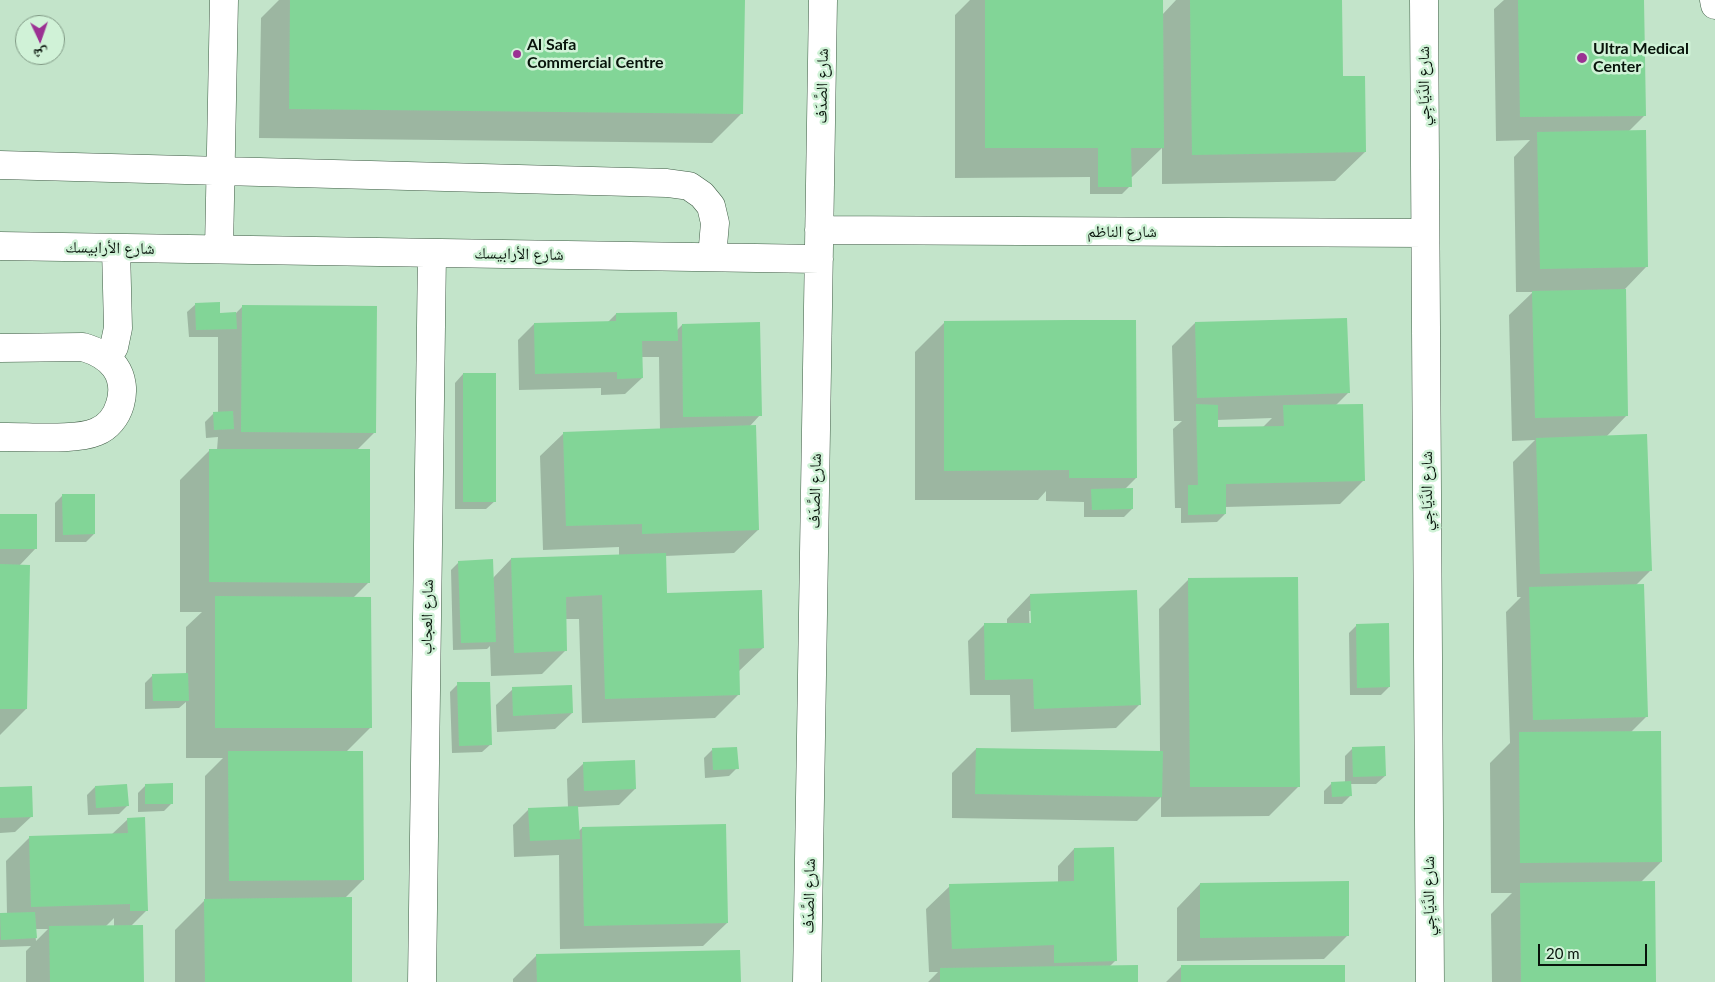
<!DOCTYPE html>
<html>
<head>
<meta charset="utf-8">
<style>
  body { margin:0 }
  #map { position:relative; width:1715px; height:982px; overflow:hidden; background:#c3e4ca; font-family:Lato,"Noto Naskh Arabic",sans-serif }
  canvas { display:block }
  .north { position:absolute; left:15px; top:15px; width:50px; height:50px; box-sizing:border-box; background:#d0f2d7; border:1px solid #809985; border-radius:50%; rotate:177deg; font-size:14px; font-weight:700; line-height:20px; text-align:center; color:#08140b }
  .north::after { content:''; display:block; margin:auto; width:18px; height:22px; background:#9b3193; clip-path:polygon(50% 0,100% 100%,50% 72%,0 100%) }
  .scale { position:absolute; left:1538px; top:944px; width:109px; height:22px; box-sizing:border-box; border:2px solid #08140b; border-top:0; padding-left:6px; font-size:15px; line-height:18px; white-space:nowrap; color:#08140b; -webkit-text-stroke:4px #d0f2d7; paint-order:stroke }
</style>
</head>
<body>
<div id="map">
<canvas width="1715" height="982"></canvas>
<div class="north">ش</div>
<div class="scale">20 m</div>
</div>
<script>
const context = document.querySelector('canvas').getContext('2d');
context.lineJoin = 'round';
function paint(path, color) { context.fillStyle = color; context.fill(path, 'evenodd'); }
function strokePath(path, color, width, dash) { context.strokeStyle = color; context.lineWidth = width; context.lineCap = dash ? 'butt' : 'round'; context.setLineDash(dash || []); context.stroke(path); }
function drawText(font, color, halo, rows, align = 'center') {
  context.font = font + ' Lato,"Noto Naskh Arabic",sans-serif'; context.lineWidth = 5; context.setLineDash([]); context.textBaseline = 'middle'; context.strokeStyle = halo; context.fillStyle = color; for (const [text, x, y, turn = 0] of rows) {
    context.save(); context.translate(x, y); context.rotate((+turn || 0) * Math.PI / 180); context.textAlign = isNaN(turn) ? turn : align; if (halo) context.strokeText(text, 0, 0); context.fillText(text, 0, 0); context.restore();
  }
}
paint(new Path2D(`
  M 279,0 L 744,0 L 742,113 L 712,143 L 259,138 L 261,18 Z
  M 970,0 L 1162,0 L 1162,15 L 1176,0 L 1340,0 L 1342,77 L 1365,152 L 1335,181 L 1162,184 L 1162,148 L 1132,177 L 1130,177 L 1130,186 L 1122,194 L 1090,194 L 1090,177 L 955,178 L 955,15 Z
  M 1504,0 L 1643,0 L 1645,115 L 1629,131 L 1647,266 L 1625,289 L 1627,415 L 1606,437 L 1651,570 L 1636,585 L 1647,716 L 1631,732 L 1661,862 L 1640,883 L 1655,982 L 1492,982 L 1491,914 L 1512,893 L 1491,893 L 1490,763 L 1510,743 L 1506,612 L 1521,597 L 1517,597 L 1513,462 L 1535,440 L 1512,441 L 1509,315 L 1533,292 L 1516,292 L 1514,157 L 1530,140 L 1496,141 L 1494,9 Z
  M 196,304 L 219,314 L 236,313 L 242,307 L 375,432 L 357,450 L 369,582 L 353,598 L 370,728 L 346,752 L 363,880 L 345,898 L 351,982 L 175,982 L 175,930 L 205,900 L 205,776 L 223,758 L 186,758 L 186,702 L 179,708 L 145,709 L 145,683 L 153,675 L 186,674 L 186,627 L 202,612 L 180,612 L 180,480 L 210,450 L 217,450 L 218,437 L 206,438 L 205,422 L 213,414 L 218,413 L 218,337 L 189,337 L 187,312 Z
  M 616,314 L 676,331 L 682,325 L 760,415 L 749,427 L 758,530 L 734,553 L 665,556 L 666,595 L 763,648 L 738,672 L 739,694 L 715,718 L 582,723 L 579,619 L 565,619 L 566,650 L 542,674 L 491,676 L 490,646 L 487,649 L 453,650 L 451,570 L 459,562 L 493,578 L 511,559 L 619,556 L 619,547 L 543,550 L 540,456 L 564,433 L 660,430 L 659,357 L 641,357 L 642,378 L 625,394 L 601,395 L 601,388 L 519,390 L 518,340 L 534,324 L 608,322 Z
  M 945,322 L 1136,478 L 1124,490 L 1132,509 L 1124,517 L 1084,517 L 1084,502 L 1046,501 L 1046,491 L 1038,500 L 915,500 L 915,352 Z
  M 1195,323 L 1348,393 L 1336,405 L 1364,480 L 1340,504 L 1225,507 L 1225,514 L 1217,522 L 1181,523 L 1181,508 L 1175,508 L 1173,429 L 1182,421 L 1174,421 L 1172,346 ZM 1272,418 L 1263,427 L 1217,428 L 1217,420 Z
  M 463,374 L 495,501 L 486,509 L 455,509 L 455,383 Z
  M 63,495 L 94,534 L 86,542 L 55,542 L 55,503 Z
  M 0,515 L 36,548 L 19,566 L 26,709 L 0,735 Z
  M 1189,579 L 1299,786 L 1269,816 L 1161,817 L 1161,797 L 1137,821 L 952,818 L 952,773 L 976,749 L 1160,752 L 1159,609 Z
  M 1030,595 L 1139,705 L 1116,728 L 1011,732 L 1010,695 L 970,695 L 968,641 L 984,625 L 1007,624 L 1007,619 ZM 1029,611 L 1032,611 L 1031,662 Z
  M 1357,625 L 1389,687 L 1381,695 L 1350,695 L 1349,633 Z
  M 458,684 L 491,744 L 482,752 L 452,753 L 450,692 Z
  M 513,689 L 572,713 L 555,729 L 497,732 L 496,705 Z
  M 1353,748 L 1385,776 L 1376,784 L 1350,784 L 1351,795 L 1342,804 L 1324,804 L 1324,791 L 1332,783 L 1345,783 L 1345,756 Z
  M 712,750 L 737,768 L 729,776 L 705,778 L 704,758 Z
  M 584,763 L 635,789 L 619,805 L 577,807 L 578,832 L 582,828 L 727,923 L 703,946 L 560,949 L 559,855 L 514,857 L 513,825 L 529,809 L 568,807 L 567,779 Z
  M 146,785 L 172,803 L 164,811 L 138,812 L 138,793 Z
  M 95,787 L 127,806 L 119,814 L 88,815 L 87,795 Z
  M 0,789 L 32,816 L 15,832 L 0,833 Z
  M 128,819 L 147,910 L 131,926 L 143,982 L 26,982 L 26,951 L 31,946 L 0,947 L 0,914 L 7,914 L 6,861 L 30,837 L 111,835 ZM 114,918 L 114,926 L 105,927 ZM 35,929 L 48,929 L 36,941 Z
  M 1074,849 L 1116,960 L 1109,967 L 1137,982 L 928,982 L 938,972 L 929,972 L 926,909 L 950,886 L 1058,882 L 1058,866 Z
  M 1200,884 L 1347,936 L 1324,959 L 1177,961 L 1177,908 Z
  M 537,955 L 740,982 L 513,982 L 513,979 Z
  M 1181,967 L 1343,982 L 1166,982 Z`), '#0003');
paint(new Path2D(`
  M 290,0 L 745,0 L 743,114 L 289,109 Z
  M 985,0 L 1163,0 L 1164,148 L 1131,148 L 1132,187 L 1098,187 L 1098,148 L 985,148 Z
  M 1190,0 L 1342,0 L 1343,76 L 1365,76 L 1366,152 L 1192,155 Z
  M 1518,0 L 1644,0 L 1646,116 L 1520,117 Z
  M 1646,130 L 1648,267 L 1540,269 L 1537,132 Z
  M 1626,289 L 1628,416 L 1535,418 L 1532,291 Z
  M 220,302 L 220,313 L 236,312 L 237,329 L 196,330 L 195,303 Z
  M 242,305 L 377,306 L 376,433 L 241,432 Z
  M 677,312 L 678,341 L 642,341 L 643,378 L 617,379 L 617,372 L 535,374 L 534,323 L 616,321 L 616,313 Z
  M 1347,318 L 1350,393 L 1197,398 L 1195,322 Z
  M 1069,320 L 1136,320 L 1137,478 L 1069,478 L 1069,470 L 944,471 L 944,321 Z
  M 760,322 L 762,416 L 683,417 L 682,324 Z
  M 463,373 L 496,373 L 496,502 L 463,502 Z
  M 1196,404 L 1218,405 L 1218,427 L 1284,426 L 1283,405 L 1363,404 L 1365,481 L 1226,484 L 1226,514 L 1188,515 L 1188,485 L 1198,485 Z
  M 233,411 L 234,429 L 214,430 L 213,412 Z
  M 756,425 L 759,530 L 642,534 L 642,524 L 566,526 L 563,432 Z
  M 1647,434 L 1652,571 L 1540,574 L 1536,438 Z
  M 209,449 L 370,449 L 370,583 L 209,582 Z
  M 1133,488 L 1133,509 L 1092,510 L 1091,489 Z
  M 62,494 L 95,494 L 95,534 L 63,535 Z
  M 0,514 L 37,514 L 37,549 L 0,549 Z
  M 666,553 L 667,593 L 762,590 L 764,648 L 739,649 L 740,695 L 605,699 L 602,595 L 566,597 L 567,651 L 514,653 L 511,558 Z
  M 493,559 L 496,642 L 461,643 L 458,561 Z
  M 0,564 L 30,565 L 27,709 L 0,709 Z
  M 1298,577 L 1300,787 L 1190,787 L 1188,578 Z
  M 1644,584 L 1648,717 L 1533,720 L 1529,587 Z
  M 1137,590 L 1141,705 L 1034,709 L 1033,679 L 985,680 L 984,623 L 1031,623 L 1030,594 Z
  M 215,596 L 371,597 L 372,728 L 215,728 Z
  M 1389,623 L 1390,687 L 1357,688 L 1356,624 Z
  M 188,673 L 189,701 L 153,701 L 152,674 Z
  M 457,682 L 490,682 L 492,745 L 459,746 Z
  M 572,685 L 573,713 L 513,716 L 512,687 Z
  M 1661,731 L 1662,862 L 1520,863 L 1519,732 Z
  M 1385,746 L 1386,776 L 1353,777 L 1352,747 Z
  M 737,747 L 739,769 L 713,770 L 712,748 Z
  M 976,748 L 1163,751 L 1162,797 L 975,794 Z
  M 228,751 L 363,751 L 364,880 L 229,881 Z
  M 635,760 L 636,789 L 584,791 L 583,762 Z
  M 1351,781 L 1352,796 L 1332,797 L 1331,782 Z
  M 173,783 L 173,804 L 145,804 L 145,784 Z
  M 127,784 L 129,806 L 96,808 L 95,786 Z
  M 32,786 L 33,817 L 0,818 L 0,787 Z
  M 578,806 L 580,839 L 530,841 L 528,808 Z
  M 145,817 L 148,911 L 130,911 L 130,904 L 31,907 L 29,836 L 128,833 L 127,818 Z
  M 726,824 L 728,923 L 584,926 L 582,827 Z
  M 1114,847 L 1117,961 L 1054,963 L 1054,945 L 952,949 L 949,884 L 1074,881 L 1074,848 Z
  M 1349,881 L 1349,936 L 1200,938 L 1200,883 Z
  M 1655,881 L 1656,982 L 1521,982 L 1520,883 Z
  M 352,897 L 352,982 L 205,982 L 204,899 Z
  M 35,912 L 37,938 L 1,940 L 0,913 Z
  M 143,925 L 144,982 L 50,982 L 49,926 Z
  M 740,950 L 741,982 L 537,982 L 536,954 Z
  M 1138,965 L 1138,982 L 940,982 L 940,968 Z
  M 1181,965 L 1345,965 L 1345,982 L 1181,982 Z`), '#82d597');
const minor = new Path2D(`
  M 1424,0 L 1430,982
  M 1714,0 L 1715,5
  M 0,165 L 667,183 L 689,186 L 702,195 L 711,206 L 715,223 L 712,257
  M 819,230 L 1425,233
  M 0,246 L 819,259
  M 219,249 L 224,0
  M 0,348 L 83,347 C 96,351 107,356 115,367 C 130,388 120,423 96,432 C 75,441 24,436 0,437
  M 107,358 L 114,347 L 118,328 L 116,248
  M 422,982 L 432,253
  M 807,982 L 823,0`);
strokePath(minor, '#3f5c45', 29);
strokePath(minor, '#fff', 28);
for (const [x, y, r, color] of [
  [517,54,5,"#9b3193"],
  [1582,58,6,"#9b3193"]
]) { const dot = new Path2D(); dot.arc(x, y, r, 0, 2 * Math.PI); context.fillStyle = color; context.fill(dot); strokePath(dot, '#d0f2d7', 2); }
drawText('bold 16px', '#08140b', '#d0f2d7', [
  ["Al Safa",527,45],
  ["Commercial Centre",527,63],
  ["Ultra Medical",1593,49],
  ["Center",1593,67]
], 'left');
drawText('16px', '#08140b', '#d0f2d7', [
  ["شارع الصَّدَف",822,86,-89],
  ["شارع الدَّيَاجِي",1424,86,-90],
  ["شارع الناظم",1122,232],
  ["شارع الأرابيسك",110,248,1],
  ["شارع الأرابيسك",519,254,1],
  ["شارع الصَّدَف",815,491,-89],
  ["شارع الدَّيَاجِي",1427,491,-90],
  ["شارع العجاب",427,617,-89],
  ["شارع الصَّدَف",809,896,-89],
  ["شارع الدَّيَاجِي",1429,896,-90]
]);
</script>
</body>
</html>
